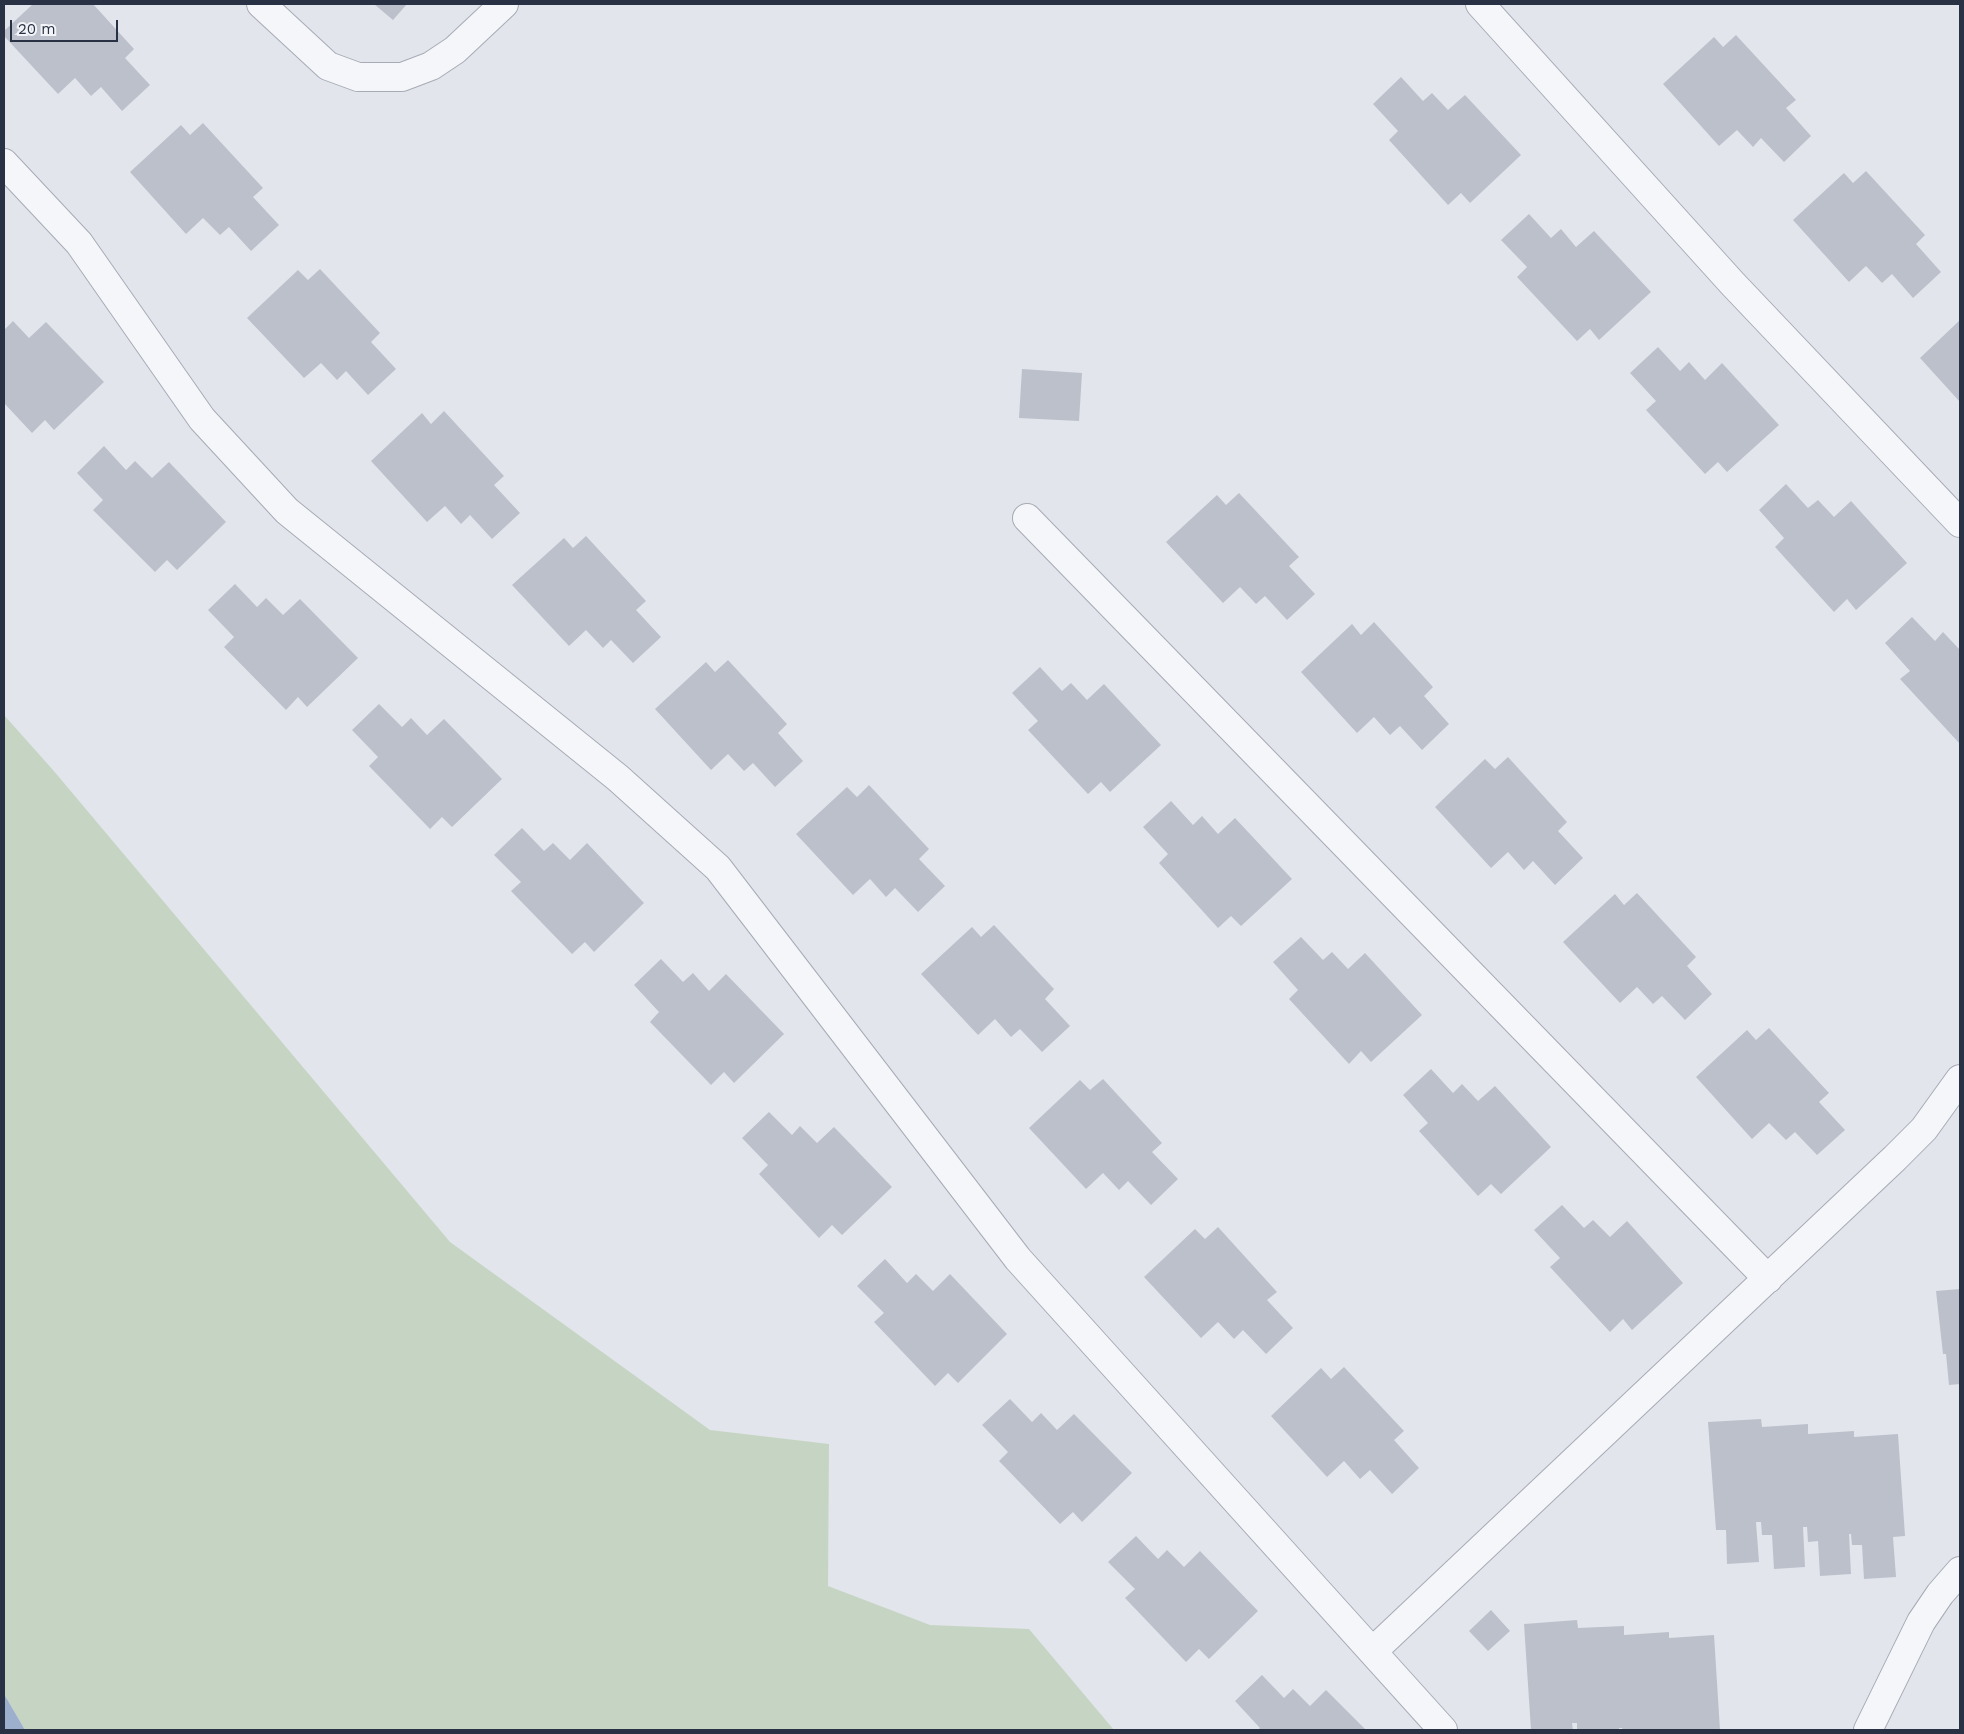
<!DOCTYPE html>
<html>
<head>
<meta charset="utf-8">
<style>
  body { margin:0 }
  #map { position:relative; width:1964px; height:1734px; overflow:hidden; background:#e2e5eb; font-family:"Work Sans",sans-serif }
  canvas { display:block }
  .frame { position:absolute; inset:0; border:5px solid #293144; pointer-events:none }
  .scale { position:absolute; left:10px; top:20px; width:108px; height:22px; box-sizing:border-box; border:2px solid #293144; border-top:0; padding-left:6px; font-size:15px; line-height:18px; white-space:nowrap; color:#293144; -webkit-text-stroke:4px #f2f4f8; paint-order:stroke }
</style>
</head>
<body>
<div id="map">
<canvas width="1964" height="1734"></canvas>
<div class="frame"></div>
<div class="scale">20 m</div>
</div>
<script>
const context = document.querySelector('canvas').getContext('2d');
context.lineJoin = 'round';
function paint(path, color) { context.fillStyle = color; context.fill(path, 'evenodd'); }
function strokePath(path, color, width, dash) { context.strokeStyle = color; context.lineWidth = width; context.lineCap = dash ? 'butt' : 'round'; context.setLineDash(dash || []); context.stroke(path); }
paint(new Path2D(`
  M 4,715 L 53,770 L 450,1242 L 710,1430 L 829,1444 L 828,1586 L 930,1625 L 1029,1629 L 1114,1730 L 25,1730 L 4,1694 Z`), '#c6d5c3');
paint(new Path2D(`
  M 4,1694 L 25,1730 L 4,1730 Z`), '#9cafcc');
paint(new Path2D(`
  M 33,4 L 93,4 L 134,49 L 125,58 L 150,85 L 122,111 L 101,87 L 91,96 L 75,78 L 58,94 L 4,36 L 4,31 Z
  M 374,4 L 407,4 L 393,20 Z
  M 1736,35 L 1796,100 L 1786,108 L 1811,136 L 1784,162 L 1761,138 L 1753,147 L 1737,130 L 1719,146 L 1663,84 L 1714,37 L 1723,47 Z
  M 1401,77 L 1423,101 L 1432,93 L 1448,110 L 1465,95 L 1521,155 L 1470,203 L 1461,193 L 1448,205 L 1389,140 L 1398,131 L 1373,104 Z
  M 203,123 L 263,188 L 253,197 L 279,225 L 251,251 L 229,227 L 220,235 L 203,218 L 186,234 L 130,172 L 181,125 L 190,135 Z
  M 1866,171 L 1925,235 L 1916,244 L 1941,272 L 1913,298 L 1892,274 L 1882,283 L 1866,266 L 1849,282 L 1793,220 L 1844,173 L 1853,183 Z
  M 1529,214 L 1551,238 L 1561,229 L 1576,247 L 1594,231 L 1651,292 L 1599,340 L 1590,329 L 1577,341 L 1517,277 L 1527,267 L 1501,240 Z
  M 320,269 L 380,333 L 371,342 L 396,369 L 368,395 L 346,371 L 337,380 L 321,363 L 304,378 L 247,318 L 298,270 L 308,280 Z
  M 1960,320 L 1960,402 L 1920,358 Z
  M 13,321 L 29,338 L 46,322 L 104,382 L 54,430 L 45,420 L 32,433 L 4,403 L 4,330 Z
  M 1658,347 L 1680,371 L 1689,362 L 1705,380 L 1722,363 L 1779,425 L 1727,472 L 1718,462 L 1705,474 L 1646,410 L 1656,401 L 1630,373 Z
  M 1022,369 L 1082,373 L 1079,421 L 1019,418 Z
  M 444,411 L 504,476 L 494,485 L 520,513 L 492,539 L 470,515 L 461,524 L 445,506 L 427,522 L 371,461 L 422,413 L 431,424 Z
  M 104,446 L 126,470 L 135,461 L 152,478 L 169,462 L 226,522 L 177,570 L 167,560 L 155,572 L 93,510 L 103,500 L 77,473 Z
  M 1786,484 L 1808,508 L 1818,500 L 1834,517 L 1851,501 L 1907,563 L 1856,610 L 1847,599 L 1834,612 L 1775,547 L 1784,538 L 1759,510 Z
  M 1239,493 L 1299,557 L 1289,566 L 1315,594 L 1287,620 L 1265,596 L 1256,604 L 1240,587 L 1223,603 L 1166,542 L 1217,495 L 1226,505 Z
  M 586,536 L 646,601 L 636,610 L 661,637 L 633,663 L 611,640 L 603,648 L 586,630 L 569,646 L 512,585 L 564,538 L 573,548 Z
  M 235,584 L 257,607 L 266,598 L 283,615 L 300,599 L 358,658 L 307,707 L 298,697 L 286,710 L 224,647 L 234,637 L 208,610 Z
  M 1912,617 L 1935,641 L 1943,632 L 1960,650 L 1960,744 L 1900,679 L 1910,671 L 1885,643 Z
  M 1374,622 L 1433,687 L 1424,696 L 1449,724 L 1422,750 L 1400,726 L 1390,735 L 1374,717 L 1357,733 L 1301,672 L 1352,624 L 1361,635 Z
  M 728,660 L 787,724 L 778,733 L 803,761 L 775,787 L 753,763 L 744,771 L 728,754 L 711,770 L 655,709 L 706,662 L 715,672 Z
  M 1040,667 L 1062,691 L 1071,683 L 1087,700 L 1104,684 L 1161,745 L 1110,792 L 1101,782 L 1088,794 L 1028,730 L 1038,721 L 1012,693 Z
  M 379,704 L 402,727 L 411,718 L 427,735 L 444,719 L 502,779 L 452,827 L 442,817 L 430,829 L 369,766 L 378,757 L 352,730 Z
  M 1508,757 L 1567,822 L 1558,831 L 1583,858 L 1555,885 L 1533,861 L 1524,870 L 1508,852 L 1491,868 L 1435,807 L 1485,759 L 1495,769 Z
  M 869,785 L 929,849 L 919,859 L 945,886 L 918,912 L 895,888 L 886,897 L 870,879 L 853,895 L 796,834 L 847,787 L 857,797 Z
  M 1171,801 L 1193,825 L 1202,816 L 1218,834 L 1235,818 L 1292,879 L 1241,926 L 1231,916 L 1218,928 L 1159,863 L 1168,854 L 1143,827 Z
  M 522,828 L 544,851 L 553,843 L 570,860 L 587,843 L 644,903 L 594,952 L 585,942 L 572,954 L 511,891 L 521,882 L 494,855 Z
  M 1637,893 L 1696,957 L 1687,966 L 1712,994 L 1685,1020 L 1662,996 L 1653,1004 L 1637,987 L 1620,1003 L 1563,942 L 1615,894 L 1624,905 Z
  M 994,925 L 1054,989 L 1045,999 L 1070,1026 L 1042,1052 L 1020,1029 L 1011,1037 L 995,1019 L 978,1035 L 921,974 L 972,927 L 981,937 Z
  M 1301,937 L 1323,960 L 1332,952 L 1348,969 L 1365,953 L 1422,1015 L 1371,1062 L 1361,1051 L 1349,1064 L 1289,999 L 1298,990 L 1273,962 Z
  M 661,959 L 683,982 L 693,973 L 709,991 L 726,974 L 784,1034 L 734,1083 L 724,1072 L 711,1085 L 650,1022 L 659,1012 L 634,985 Z
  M 1769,1028 L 1829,1093 L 1819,1102 L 1845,1130 L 1817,1155 L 1795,1132 L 1786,1140 L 1769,1123 L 1752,1139 L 1696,1077 L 1747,1030 L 1756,1040 Z
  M 1431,1069 L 1453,1093 L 1462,1084 L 1478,1101 L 1495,1086 L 1551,1147 L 1501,1194 L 1491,1184 L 1478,1196 L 1419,1131 L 1428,1123 L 1403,1095 Z
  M 1103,1079 L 1162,1143 L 1152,1152 L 1178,1179 L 1151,1205 L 1128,1181 L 1119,1190 L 1103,1173 L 1086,1189 L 1029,1128 L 1080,1080 L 1090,1090 Z
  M 769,1112 L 792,1135 L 800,1126 L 817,1143 L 834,1127 L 892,1187 L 842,1235 L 832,1225 L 819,1238 L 759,1174 L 768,1165 L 742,1138 Z
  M 1562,1205 L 1584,1228 L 1593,1220 L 1610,1237 L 1627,1221 L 1683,1283 L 1632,1330 L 1623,1319 L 1610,1332 L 1550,1267 L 1560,1258 L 1534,1230 Z
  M 1218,1227 L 1277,1292 L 1267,1300 L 1293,1328 L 1266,1354 L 1243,1330 L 1234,1339 L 1218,1322 L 1201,1338 L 1144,1277 L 1195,1229 L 1205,1239 Z
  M 885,1259 L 907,1283 L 916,1274 L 933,1291 L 950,1274 L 1007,1334 L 958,1383 L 948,1373 L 935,1386 L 874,1322 L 884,1313 L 857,1286 Z
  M 1960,1289 L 1960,1384 L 1949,1385 L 1946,1354 L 1943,1354 L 1936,1291 Z
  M 1344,1367 L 1404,1431 L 1394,1440 L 1419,1468 L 1392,1494 L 1370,1470 L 1360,1479 L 1344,1461 L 1327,1477 L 1271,1416 L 1321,1368 L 1331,1379 Z
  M 1010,1399 L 1032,1422 L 1041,1413 L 1057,1430 L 1074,1414 L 1132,1473 L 1082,1522 L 1073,1512 L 1060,1524 L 999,1461 L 1008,1452 L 982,1425 Z
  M 1761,1419 L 1762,1427 L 1808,1424 L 1808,1434 L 1854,1431 L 1854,1437 L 1898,1434 L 1905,1536 L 1893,1537 L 1896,1577 L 1864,1579 L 1862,1545 L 1852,1545 L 1851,1534 L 1849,1534 L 1851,1574 L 1820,1576 L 1818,1541 L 1808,1542 L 1807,1527 L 1803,1527 L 1805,1567 L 1774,1569 L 1772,1535 L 1762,1535 L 1761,1522 L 1756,1522 L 1759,1562 L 1727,1564 L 1726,1530 L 1716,1530 L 1708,1422 Z
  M 1136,1536 L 1158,1559 L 1167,1550 L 1184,1567 L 1200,1551 L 1258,1611 L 1209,1659 L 1199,1649 L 1186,1662 L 1125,1598 L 1135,1589 L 1108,1562 Z
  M 1491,1610 L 1510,1631 L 1488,1651 L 1469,1631 Z
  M 1577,1620 L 1578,1628 L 1624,1626 L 1624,1635 L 1669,1632 L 1669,1638 L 1714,1635 L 1720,1730 L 1623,1730 L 1622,1728 L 1619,1728 L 1619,1730 L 1577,1730 L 1577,1723 L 1572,1723 L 1573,1730 L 1531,1730 L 1524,1624 Z
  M 1262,1675 L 1284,1698 L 1293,1689 L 1310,1706 L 1326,1690 L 1366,1730 L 1258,1730 L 1260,1728 L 1235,1701 Z`), '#bcc0cb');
const minor = new Path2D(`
  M 261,4 L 328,66 L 358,77 L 402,77 L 431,66 L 455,50 L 504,4
  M 1480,4 L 1732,283 L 1960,523
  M 4,163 L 79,243 L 202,419 L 287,511 L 618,778 L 718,868 L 1018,1259 L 1443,1730
  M 1027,518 L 1768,1279
  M 1373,1651 L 1895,1158 L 1924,1129 L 1960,1079
  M 1868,1730 L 1921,1622 L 1940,1594 L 1960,1571`);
strokePath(minor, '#a7abb6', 30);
strokePath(minor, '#f5f6f9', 28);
</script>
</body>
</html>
